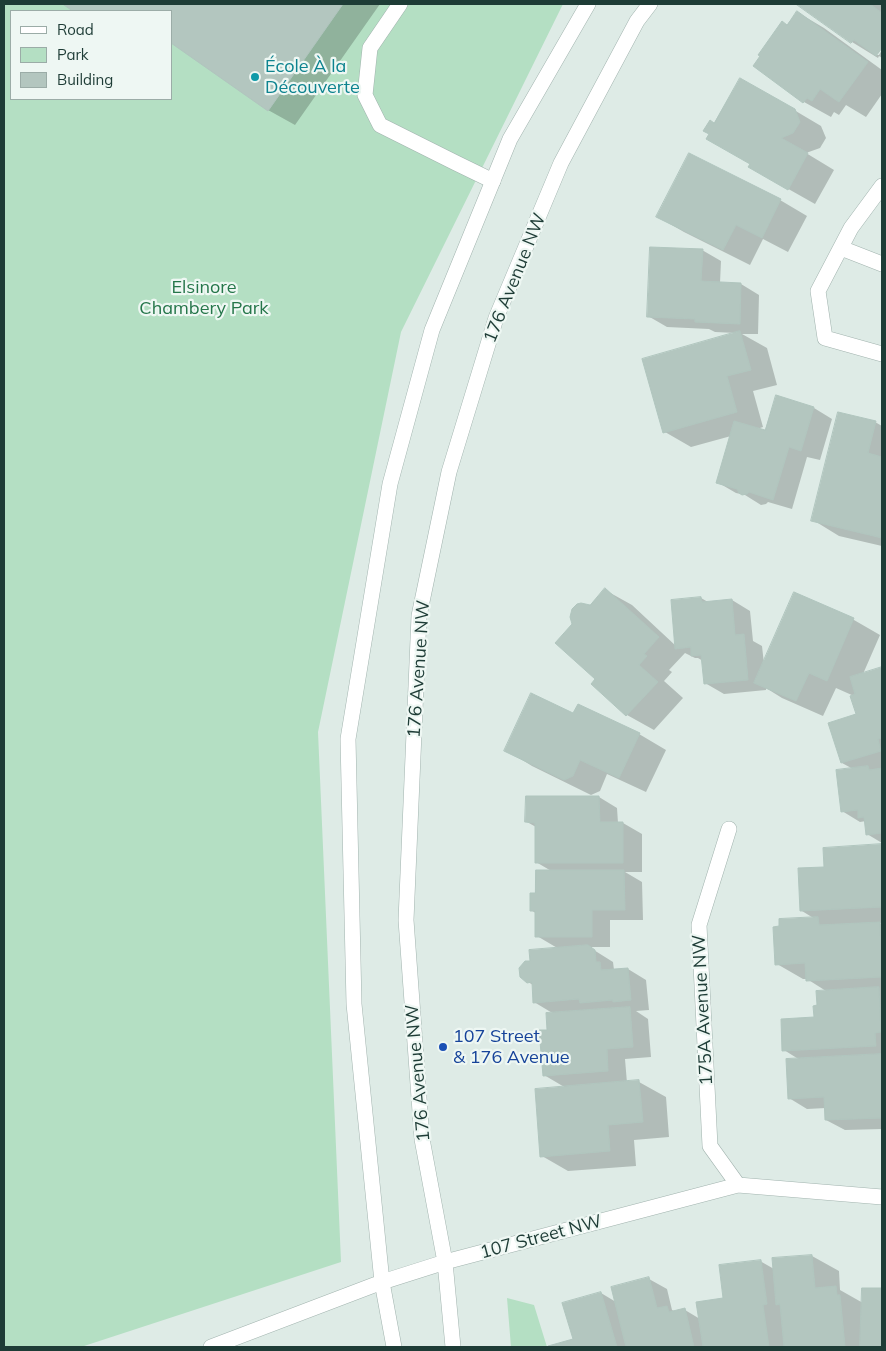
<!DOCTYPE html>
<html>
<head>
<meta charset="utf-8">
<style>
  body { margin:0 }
  #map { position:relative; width:886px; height:1351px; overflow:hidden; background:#deebe6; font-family:Mulish,sans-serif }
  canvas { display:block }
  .frame { position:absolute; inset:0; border:5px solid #1e3c36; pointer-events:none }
  .legend { position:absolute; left:10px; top:10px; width:162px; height:90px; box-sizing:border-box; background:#eef7f3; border:1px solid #9baca7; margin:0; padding:6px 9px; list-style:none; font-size:15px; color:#1e3c36 }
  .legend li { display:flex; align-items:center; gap:10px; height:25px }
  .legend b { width:25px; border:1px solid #9baca7 }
</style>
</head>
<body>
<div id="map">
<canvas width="886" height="1351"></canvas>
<div class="frame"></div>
<ul class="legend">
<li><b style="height:6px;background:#fff"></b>Road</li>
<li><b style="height:14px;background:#b4dfc3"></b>Park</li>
<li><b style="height:14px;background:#b3c6bf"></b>Building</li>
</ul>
</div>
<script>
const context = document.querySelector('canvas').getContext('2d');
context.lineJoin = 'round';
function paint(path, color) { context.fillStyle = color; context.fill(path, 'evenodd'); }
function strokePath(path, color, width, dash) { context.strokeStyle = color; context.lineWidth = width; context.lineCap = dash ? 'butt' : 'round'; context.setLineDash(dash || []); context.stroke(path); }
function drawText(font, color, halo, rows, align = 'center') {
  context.font = font + ' Mulish,sans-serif'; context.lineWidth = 4.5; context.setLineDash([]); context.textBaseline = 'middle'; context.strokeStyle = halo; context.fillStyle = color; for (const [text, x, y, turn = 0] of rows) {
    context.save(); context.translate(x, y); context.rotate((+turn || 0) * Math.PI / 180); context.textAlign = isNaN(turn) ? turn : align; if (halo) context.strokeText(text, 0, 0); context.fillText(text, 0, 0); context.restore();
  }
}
paint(new Path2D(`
  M 4,4 L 563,4 L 401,332 L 318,732 L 341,1262 L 81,1347 L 4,1347 ZM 11,11 L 171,11 L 171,99 L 11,99 Z
  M 507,1298 L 534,1305 L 547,1347 L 511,1347 Z`), '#b4dfc3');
paint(new Path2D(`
  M 65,4 L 380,4 L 295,125 L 268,110 L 171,11 L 75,11 Z
  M 798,4 L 882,4 L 882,45 L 875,55 L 879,55 L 882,50 L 882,58 L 879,56 L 878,58 L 852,42 Z
  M 797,12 L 824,28 L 882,70 L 882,94 L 866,117 L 846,105 L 839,115 L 834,112 L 831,117 L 804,102 L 754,66 Z
  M 794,110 L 821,126 L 826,138 L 820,148 L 806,153 L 834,170 L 815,204 L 776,182 L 751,163 L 715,124 Z
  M 780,200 L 807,216 L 788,252 L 763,239 L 750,265 L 684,232 L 658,217 Z
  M 702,250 L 721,261 L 720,283 L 741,284 L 759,295 L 758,334 L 742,334 L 767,348 L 777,385 L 753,391 L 763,427 L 757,429 L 766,431 L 814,408 L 832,419 L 820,460 L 807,457 L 792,509 L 768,502 L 766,504 L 761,505 L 745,495 L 736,493 L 717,482 L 731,436 L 691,447 L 665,432 L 736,333 L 715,332 L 709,329 L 667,327 L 648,316 Z
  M 875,422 L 882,426 L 882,546 L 839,536 L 813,520 Z
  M 605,590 L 632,605 L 676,646 L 701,598 L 708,602 L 732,600 L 750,611 L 753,641 L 762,646 L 764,664 L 795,594 L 854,620 L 880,635 L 863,674 L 882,668 L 882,843 L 867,834 L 866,821 L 860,822 L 842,811 L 853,769 L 842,763 L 857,715 L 854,696 L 836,688 L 823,716 L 782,698 L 766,688 L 766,690 L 724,694 L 705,683 L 703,661 L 698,658 L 695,658 L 685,653 L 669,670 L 672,672 L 664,681 L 683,698 L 654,730 L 627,715 L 593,684 L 597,679 L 590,606 Z
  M 574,715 L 639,734 L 666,750 L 646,792 L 607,774 L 600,791 L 591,795 L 532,766 L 506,750 Z
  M 599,797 L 617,808 L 618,823 L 623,823 L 642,834 L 642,872 L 625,872 L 642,882 L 643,920 L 610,920 L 610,947 L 589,947 L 613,962 L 614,970 L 628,969 L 646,980 L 649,1010 L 636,1011 L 648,1019 L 651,1057 L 625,1059 L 627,1083 L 639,1082 L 666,1097 L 669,1137 L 634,1140 L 636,1166 L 568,1171 L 542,1156 L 566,1088 L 544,1075 L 549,1031 L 554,1014 L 534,1002 L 533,985 L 528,982 L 531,962 L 559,949 L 537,936 L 537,914 L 531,910 L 537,894 L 553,872 L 536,862 L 536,827 L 527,822 Z
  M 882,846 L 882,923 L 880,923 L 882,925 L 882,1129 L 845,1130 L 826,1120 L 826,1108 L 807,1109 L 789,1098 L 800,1060 L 784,1050 L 815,1018 L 818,1007 L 826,991 L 807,979 L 803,979 L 777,964 L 815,919 L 802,911 L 825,868 L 824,849 Z
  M 812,1256 L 839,1271 L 840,1290 L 863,1303 L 863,1289 L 882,1289 L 882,1347 L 550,1347 L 574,1340 L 601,1293 L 616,1302 L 649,1279 L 667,1289 L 672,1310 L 676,1312 L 685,1310 L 700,1319 L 725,1299 L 760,1261 L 774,1269 Z`), '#0003');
const building = new Path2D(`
  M 63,4 L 343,4 L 268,111 L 171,43 L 171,11 L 73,11 Z
  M 796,4 L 870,4 L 882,13 L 882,48 L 876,56 L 854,40 L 851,43 Z
  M 797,11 L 868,62 L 839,102 L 820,89 L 812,101 L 807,98 L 803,103 L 753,66 L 760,56 L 758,55 L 782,21 L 787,25 Z
  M 740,78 L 795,109 L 800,122 L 793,133 L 781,138 L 808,153 L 788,190 L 748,167 L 750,164 L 706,139 L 709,134 L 703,131 L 710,120 L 714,123 Z
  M 689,153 L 781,199 L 762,238 L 736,225 L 723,250 L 656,217 Z
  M 650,247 L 703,249 L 701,281 L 741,283 L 740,324 L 695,322 L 695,319 L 647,317 Z
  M 740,331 L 751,370 L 727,376 L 737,412 L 663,433 L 642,359 Z
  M 776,395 L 814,407 L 801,451 L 789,447 L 773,500 L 749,492 L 747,494 L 742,495 L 739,493 L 737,489 L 716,483 L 734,421 L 765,430 Z
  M 838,412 L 876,421 L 868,453 L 882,457 L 882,538 L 811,521 Z
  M 605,588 L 659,637 L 644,654 L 647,656 L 639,665 L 658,682 L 626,716 L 591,684 L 595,679 L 555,643 L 572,624 L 570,617 L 572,609 L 577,604 L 581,603 L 590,605 Z
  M 794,592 L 854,618 L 827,681 L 809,673 L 796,701 L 754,683 Z
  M 701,597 L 702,602 L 732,599 L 735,635 L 744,634 L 748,680 L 704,684 L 701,655 L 691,656 L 691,647 L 675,649 L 671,600 Z
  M 882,667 L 882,738 L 878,739 L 881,751 L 841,763 L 828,723 L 856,714 L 850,696 L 855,694 L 850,677 Z
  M 531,693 L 573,713 L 578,704 L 640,733 L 619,778 L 580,760 L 573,776 L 564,780 L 504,751 Z
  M 868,766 L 869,770 L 882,768 L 882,833 L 866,835 L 864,817 L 858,818 L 858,810 L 841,812 L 836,770 Z
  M 526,796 L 599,796 L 600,822 L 623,822 L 623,863 L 535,863 L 535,823 L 525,822 Z
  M 882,844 L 882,907 L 800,911 L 798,868 L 824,867 L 823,848 Z
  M 536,870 L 624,870 L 625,910 L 592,910 L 592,937 L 535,937 L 535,911 L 530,911 L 530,893 L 535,893 Z
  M 818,917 L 819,925 L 880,922 L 882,977 L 806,981 L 805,963 L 775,965 L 773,927 L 779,926 L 779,919 Z
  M 588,945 L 595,950 L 596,962 L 600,962 L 601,970 L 628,968 L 631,1000 L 613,1002 L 613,1000 L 580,1003 L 579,999 L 533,1003 L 532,982 L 527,983 L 520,977 L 519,968 L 525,961 L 530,961 L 529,950 Z
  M 879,987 L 881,1032 L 875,1033 L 876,1046 L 782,1051 L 781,1019 L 814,1017 L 813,1006 L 817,1005 L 816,991 Z
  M 630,1007 L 633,1047 L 607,1049 L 608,1071 L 543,1076 L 539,1030 L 547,1030 L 546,1013 Z
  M 882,1054 L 882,1118 L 825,1120 L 824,1097 L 788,1099 L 786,1059 Z
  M 639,1080 L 643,1122 L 608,1125 L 610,1151 L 540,1157 L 535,1089 Z
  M 812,1255 L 815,1288 L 836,1286 L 837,1295 L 840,1295 L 845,1347 L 784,1347 L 780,1304 L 776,1305 L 772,1258 Z
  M 761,1260 L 767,1304 L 763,1305 L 769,1347 L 703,1347 L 696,1302 L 723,1298 L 719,1265 Z
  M 649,1277 L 657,1308 L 667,1306 L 669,1312 L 685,1308 L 694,1347 L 626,1347 L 611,1287 Z
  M 862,1288 L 882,1288 L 882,1347 L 860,1347 Z
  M 601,1292 L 617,1347 L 548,1347 L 548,1346 L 573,1339 L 562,1303 Z`);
paint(building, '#b3c6bf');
strokePath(building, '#b0c5be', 1);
const service = new Path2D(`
  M 400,4 L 370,48 L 365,95 L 380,125 L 456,163 L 493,181`);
const minor = new Path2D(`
  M 882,186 L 851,228 L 818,291 L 825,338 L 882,354
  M 841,248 L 882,264
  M 729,829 L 699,925 L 710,1146 L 738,1185
  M 445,1262 L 738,1185 L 882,1197`);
const tertiary = new Path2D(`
  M 211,1347 L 382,1282 L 445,1262
  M 394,1347 L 382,1282 L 354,1004 L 348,739 L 390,484 L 432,330 L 510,139 L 588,4
  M 453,1347 L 445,1262 L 422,1139 L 406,920 L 419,616 L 449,472 L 496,318 L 561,163 L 637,21 L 650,4`);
strokePath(service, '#a1b3ae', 16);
strokePath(minor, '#a1b3ae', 16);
strokePath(tertiary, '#a1b3ae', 16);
strokePath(service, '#fff', 15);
strokePath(minor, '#fff', 15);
strokePath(tertiary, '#fff', 15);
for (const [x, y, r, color] of [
  [255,77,5,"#0f9aa8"],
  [443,1047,5,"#1a4fb4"]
]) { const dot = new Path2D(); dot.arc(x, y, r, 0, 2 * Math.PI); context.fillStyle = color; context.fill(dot); strokePath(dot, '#eef7f3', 2); }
drawText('18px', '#0d838f', '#eef7f3', [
  ["École À la",265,67],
  ["Découverte",265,88]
], 'left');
drawText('18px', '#1e3c36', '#eef7f3', [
  ["176 Avenue NW",515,278,-68],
  ["176 Avenue NW",419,669,-86],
  ["175A Avenue NW",703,1010,-93],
  ["176 Avenue NW",418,1073,-95],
  ["107 Street NW",541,1237,-15]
]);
drawText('18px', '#25764a', '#eef7f3', [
  ["Elsinore",204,288],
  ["Chambery Park",204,309]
]);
drawText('18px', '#164399', '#eef7f3', [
  ["107 Street",453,1037],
  ["& 176 Avenue",453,1058]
], 'left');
</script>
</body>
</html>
